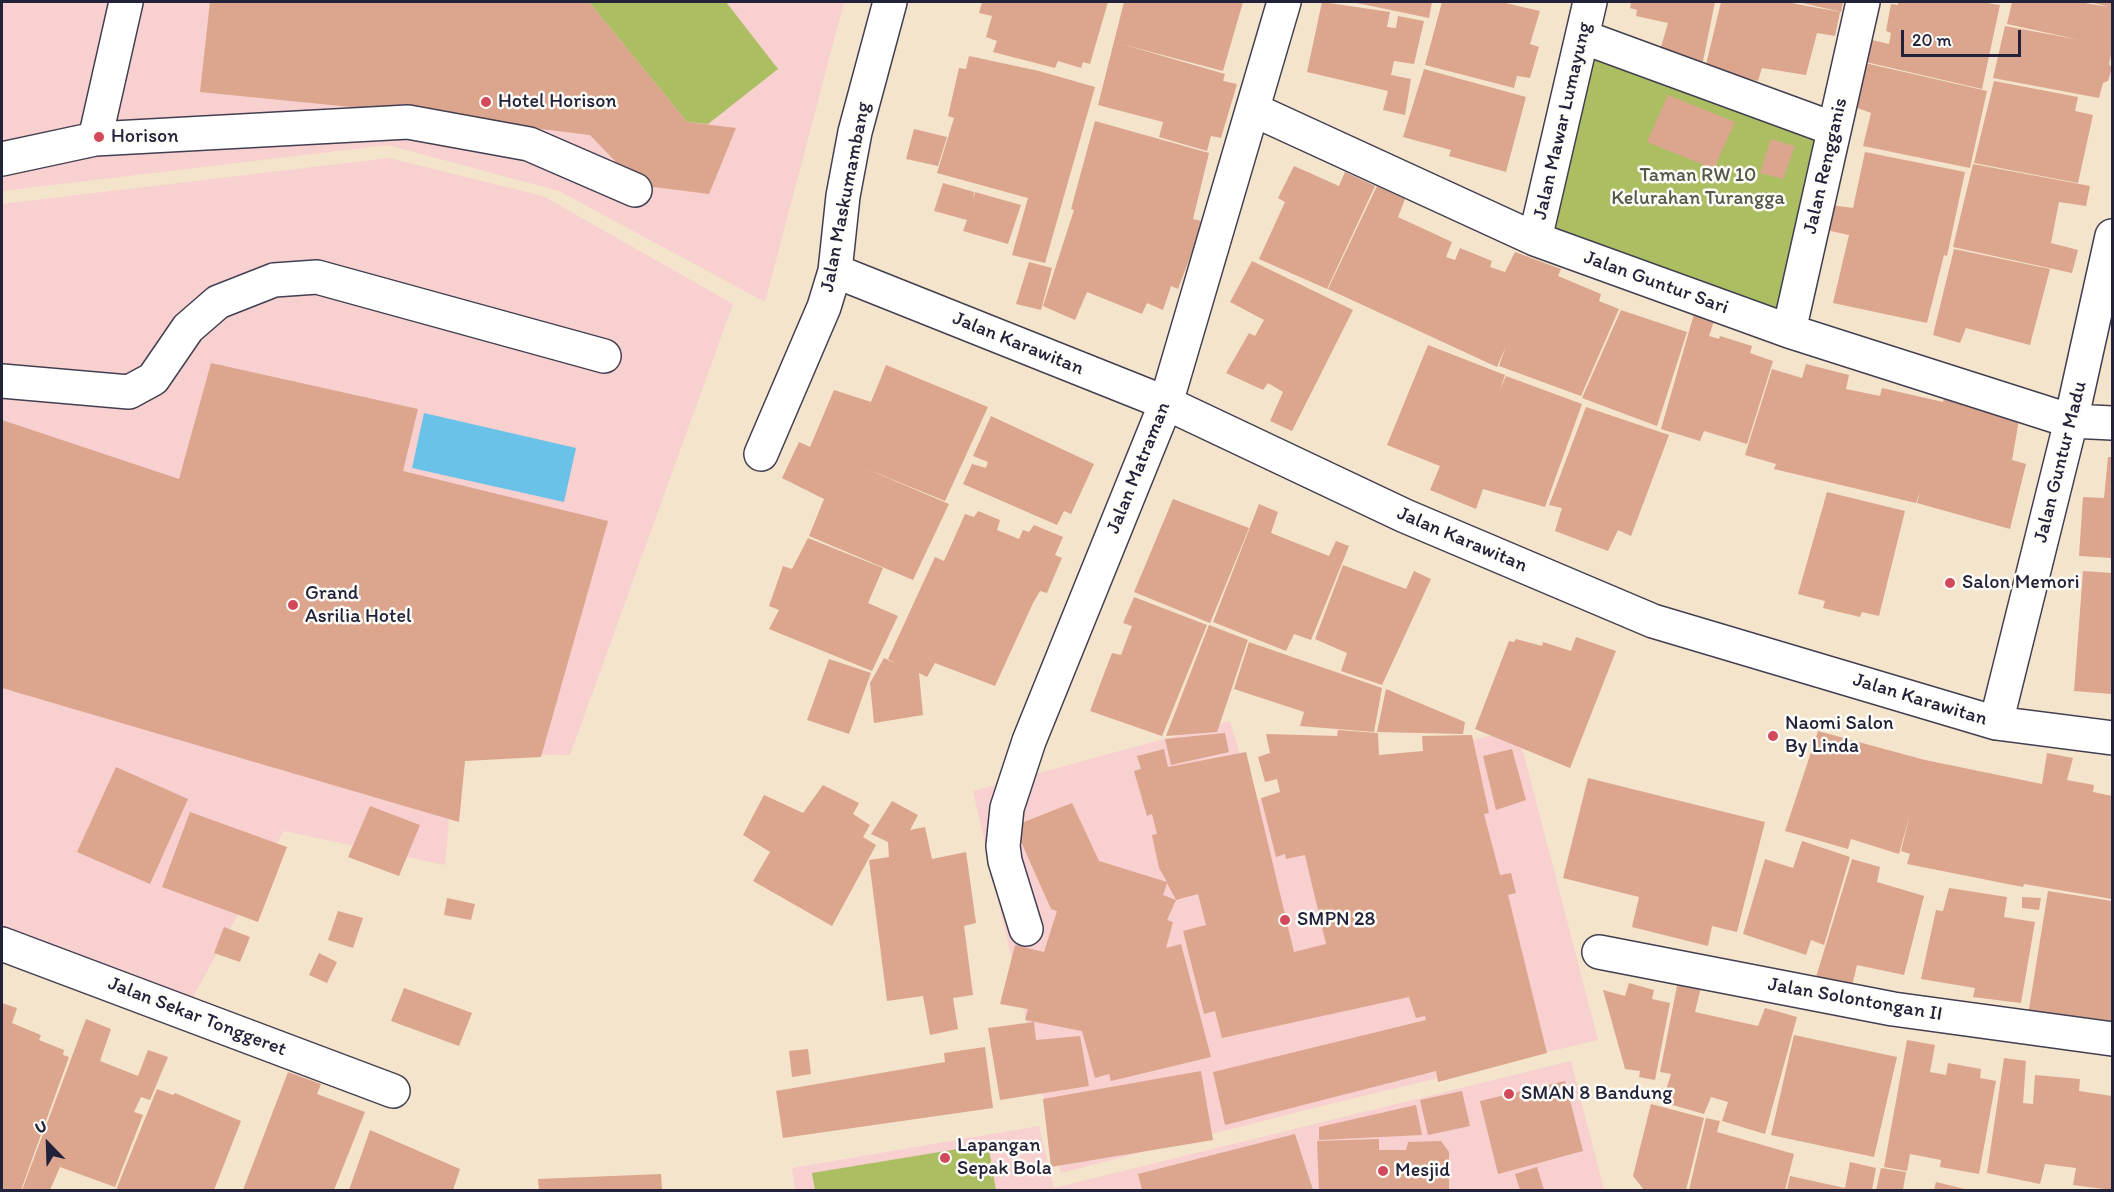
<!DOCTYPE html>
<html>
<head>
<meta charset="utf-8">
<style>
  body { margin:0 }
  #map { position:relative; width:2114px; height:1192px; overflow:hidden; background:#f4e4cb; font-family:Itim,sans-serif }
  canvas { display:block }
  .frame { position:absolute; inset:0; border:3px solid #22223b; pointer-events:none }
  .north { position:absolute; left:18px; top:1114px; width:60px; height:60px; -webkit-text-stroke:4px #fdfcf7; paint-order:stroke; rotate:337deg; font-size:16px; font-weight:700; line-height:24px; text-align:center; color:#22223b }
  .north::after { content:''; display:block; margin:auto; width:21px; height:27px; background:#22223b; clip-path:polygon(50% 0,100% 100%,50% 72%,0 100%) }
  .scale { position:absolute; left:1901px; top:30px; width:120px; height:27px; box-sizing:border-box; border:3px solid #22223b; border-top:0; padding-left:8px; font-size:18px; line-height:21px; white-space:nowrap; color:#22223b; -webkit-text-stroke:4px #fdfcf7; paint-order:stroke }
</style>
</head>
<body>
<div id="map">
<canvas width="2114" height="1192"></canvas>
<div class="frame"></div>
<div class="north">U</div>
<div class="scale">20 m</div>
</div>
<script>
const context = document.querySelector('canvas').getContext('2d');
context.lineJoin = 'round';
function paint(path, color) { context.fillStyle = color; context.fill(path, 'evenodd'); }
function strokePath(path, color, width, dash) { context.strokeStyle = color; context.lineWidth = width; context.lineCap = dash ? 'butt' : 'round'; context.setLineDash(dash || []); context.stroke(path); }
function drawText(font, color, halo, rows, align = 'center') {
  context.font = font + ' Itim,sans-serif'; context.lineWidth = 5; context.setLineDash([]); context.textBaseline = 'middle'; context.strokeStyle = halo; context.fillStyle = color; for (const [text, x, y, turn = 0] of rows) {
    context.save(); context.translate(x, y); context.rotate((+turn || 0) * Math.PI / 180); context.textAlign = isNaN(turn) ? turn : align; if (halo) context.strokeText(text, 0, 0); context.fillText(text, 0, 0); context.restore();
  }
}
paint(new Path2D(`
  M 2,2 L 844,2 L 765,302 L 559,191 L 388,145 L 2,191 Z
  M 389,158 L 543,196 L 733,304 L 570,755 L 455,754 L 445,865 L 284,831 L 177,1026 L 2,951 L 2,204 Z
  M 1230,721 L 1254,801 L 1517,728 L 1598,1040 L 1313,1108 L 1061,1173 L 973,791 Z
  M 1571,1061 L 1604,1190 L 795,1190 L 792,1168 L 1039,1126 L 1054,1188 Z`), '#f7d0cf');
paint(new Path2D(`
  M 589,2 L 726,2 L 778,69 L 708,124 L 687,122 Z
  M 1592,54 L 1820,137 L 1776,312 L 1553,230 Z
  M 988,1144 L 996,1190 L 815,1190 L 812,1173 Z`), '#abbe62');
paint(new Path2D(`
  M 424,413 L 576,448 L 564,502 L 412,468 Z`), '#6bc2e8');
paint(new Path2D(`
  M 210,2 L 589,2 L 687,122 L 736,128 L 709,194 L 638,185 L 590,135 L 401,112 L 200,92 Z
  M 982,2 L 1108,2 L 1090,64 L 1083,62 L 1081,68 L 1058,61 L 1055,68 L 993,52 L 997,41 L 986,37 L 992,16 L 979,13 Z
  M 1124,2 L 1243,2 L 1223,71 L 1121,44 L 1225,74 L 1223,81 L 1237,84 L 1221,138 L 1211,136 L 1207,151 L 1159,137 L 1163,122 L 1098,105 Z
  M 1322,2 L 1390,12 L 1387,27 L 1396,28 L 1398,16 L 1424,21 L 1414,64 L 1394,61 L 1391,75 L 1411,79 L 1405,115 L 1383,110 L 1388,91 L 1307,72 Z
  M 1352,2 L 1432,2 L 1429,18 Z
  M 1442,2 L 1501,2 L 1540,11 L 1530,44 L 1539,47 L 1530,78 L 1517,76 L 1514,88 L 1425,65 Z
  M 1631,2 L 1715,2 L 1702,66 L 1659,54 L 1668,23 L 1636,16 L 1637,10 L 1630,8 Z
  M 1721,2 L 1786,2 L 1840,12 L 1835,36 L 1817,33 L 1806,75 L 1762,68 L 1758,81 L 1705,69 Z
  M 1798,2 L 1843,2 L 1841,12 Z
  M 1898,2 L 1981,2 L 2000,5 L 1982,89 L 1866,62 L 1872,40 L 1889,44 L 1891,33 L 1886,31 L 1891,4 L 1898,5 Z
  M 2012,2 L 2079,2 L 2109,7 L 2090,2 L 2112,2 L 2112,50 L 2109,64 L 2112,68 L 2108,81 L 2103,83 L 2099,98 L 1993,78 L 2005,26 L 2080,40 L 2007,24 Z
  M 969,56 L 1039,71 L 1095,87 L 1045,263 L 1012,255 L 1028,198 L 937,173 L 954,118 L 948,116 L 959,68 L 966,69 Z
  M 1865,63 L 1987,91 L 1970,168 L 1863,146 L 1871,113 L 1855,107 Z
  M 1424,69 L 1526,97 L 1506,172 L 1449,156 L 1451,150 L 1403,137 Z
  M 1994,81 L 2078,97 L 2075,111 L 2093,115 L 2078,183 L 1974,163 Z
  M 1668,95 L 1735,122 L 1714,169 L 1647,142 Z
  M 1095,121 L 1209,153 L 1193,219 L 1201,221 L 1195,244 L 1178,289 L 1171,286 L 1163,310 L 1147,303 L 1142,314 L 1087,292 L 1075,320 L 1043,306 L 1074,210 L 1071,209 Z
  M 914,129 L 947,137 L 938,166 L 906,159 Z
  M 1771,139 L 1795,146 L 1783,179 L 1760,173 Z
  M 1865,152 L 1965,172 L 1947,256 L 1944,255 L 1927,323 L 1833,303 L 1849,235 L 1826,230 L 1831,205 L 1853,208 Z
  M 1973,164 L 2090,186 L 2086,206 L 2059,202 L 2051,243 L 2078,250 L 2072,273 L 1953,247 Z
  M 1294,166 L 1339,186 L 1345,172 L 1375,186 L 1327,289 L 1259,259 L 1285,202 L 1278,198 Z
  M 943,183 L 974,192 L 973,200 L 975,192 L 1021,205 L 1008,244 L 963,231 L 967,220 L 934,211 Z
  M 1377,186 L 1405,199 L 1398,217 L 1452,242 L 1446,257 L 1455,260 L 1460,248 L 1492,261 L 1490,267 L 1505,272 L 1515,252 L 1561,269 L 1558,276 L 1601,294 L 1599,301 L 1619,309 L 1581,396 L 1499,366 L 1506,346 L 1497,367 L 1328,289 Z
  M 1954,249 L 2050,269 L 2030,345 L 1966,328 L 1960,343 L 1933,335 Z
  M 1252,261 L 1353,310 L 1292,431 L 1270,421 L 1283,392 L 1268,383 L 1263,390 L 1226,373 L 1249,333 L 1255,336 L 1264,320 L 1230,302 Z
  M 1029,262 L 1052,268 L 1041,310 L 1016,304 Z
  M 1621,310 L 1687,332 L 1657,426 L 1582,398 Z
  M 1694,314 L 1714,321 L 1709,336 L 1719,339 L 1720,336 L 1752,346 L 1750,353 L 1773,361 L 1747,444 L 1704,431 L 1700,441 L 1661,429 Z
  M 1428,345 L 1505,375 L 1500,390 L 1506,376 L 1582,404 L 1545,507 L 1483,489 L 1476,509 L 1430,490 L 1440,466 L 1387,445 Z
  M 211,363 L 418,409 L 403,471 L 608,521 L 541,757 L 465,761 L 459,822 L 2,688 L 2,420 L 179,479 Z
  M 1806,364 L 1849,375 L 1846,389 L 1880,396 L 1882,388 L 1943,402 L 1947,387 L 2021,408 L 2012,460 L 2026,464 L 2010,529 L 1917,503 L 1920,492 L 1916,503 L 1774,469 L 1776,464 L 1745,455 L 1772,369 L 1802,378 Z
  M 886,365 L 988,407 L 945,501 L 862,467 L 949,504 L 913,580 L 809,536 L 824,499 L 782,478 L 799,442 L 810,447 L 834,390 L 871,402 Z
  M 1586,407 L 1669,435 L 1631,536 L 1618,530 L 1608,551 L 1555,531 L 1562,508 L 1549,505 Z
  M 991,416 L 1094,464 L 1071,514 L 1064,511 L 1057,525 L 963,484 L 972,464 L 986,468 L 988,462 L 973,456 Z
  M 2108,457 L 2112,457 L 2112,558 L 2079,556 L 2083,497 L 2104,498 Z
  M 1827,492 L 1905,511 L 1879,616 L 1862,612 L 1860,617 L 1823,608 L 1825,601 L 1798,594 Z
  M 1173,499 L 1249,528 L 1210,623 L 1134,592 Z
  M 1259,504 L 1278,512 L 1271,533 L 1329,556 L 1336,541 L 1349,546 L 1311,640 L 1294,634 L 1286,651 L 1213,622 Z
  M 978,511 L 1000,520 L 997,530 L 1019,539 L 1023,530 L 1029,532 L 1034,525 L 1063,537 L 1055,555 L 1062,558 L 1047,593 L 1040,591 L 1033,603 L 995,686 L 935,663 L 927,677 L 919,673 L 923,715 L 874,723 L 870,683 L 884,658 L 897,664 L 888,659 L 935,557 L 944,561 L 965,514 L 974,517 Z
  M 808,538 L 883,568 L 868,603 L 898,616 L 872,671 L 769,629 L 779,610 L 769,606 L 783,566 L 792,569 Z
  M 1343,565 L 1406,589 L 1414,571 L 1431,579 L 1382,685 L 1341,671 L 1347,653 L 1315,639 Z
  M 2083,571 L 2112,573 L 2112,694 L 2074,691 Z
  M 1134,597 L 1207,625 L 1162,736 L 1090,711 L 1112,653 L 1121,655 L 1132,626 L 1123,623 Z
  M 1209,625 L 1248,640 L 1217,732 L 1166,736 Z
  M 1576,637 L 1616,651 L 1570,768 L 1475,729 L 1509,641 L 1514,642 L 1516,639 L 1542,646 L 1543,642 L 1571,651 Z
  M 1249,642 L 1382,688 L 1374,732 L 1300,726 L 1304,712 L 1234,689 Z
  M 829,659 L 871,673 L 849,734 L 807,720 Z
  M 1386,689 L 1465,722 L 1463,734 L 1377,732 Z
  M 1338,730 L 1378,733 L 1379,755 L 1423,751 L 1422,736 L 1472,735 L 1489,813 L 1484,814 L 1500,875 L 1511,873 L 1516,893 L 1508,895 L 1547,1053 L 1438,1082 L 1436,1071 L 1225,1125 L 1213,1072 L 1426,1020 L 1425,1016 L 1416,1018 L 1409,997 L 1222,1038 L 1215,1011 L 1204,1014 L 1183,931 L 1206,925 L 1198,894 L 1176,900 L 1167,920 L 1173,922 L 1166,948 L 1181,944 L 1211,1057 L 1111,1081 L 1109,1074 L 1095,1078 L 1082,1031 L 1025,1020 L 1028,1009 L 1000,1004 L 1015,945 L 1044,952 L 1057,911 L 1051,909 L 1014,826 L 1072,803 L 1099,861 L 1167,882 L 1159,868 L 1152,835 L 1157,834 L 1152,814 L 1147,816 L 1134,771 L 1141,769 L 1137,756 L 1164,749 L 1168,767 L 1246,752 L 1294,952 L 1326,944 L 1305,855 L 1286,859 L 1285,854 L 1276,857 L 1261,798 L 1280,792 L 1277,779 L 1265,782 L 1258,757 L 1270,753 L 1266,734 L 1337,736 ZM 1167,883 L 1176,900 L 1163,895 Z
  M 1818,731 L 1925,760 L 2042,784 L 2047,753 L 2073,758 L 2067,780 L 2094,785 L 2093,792 L 2112,796 L 2112,899 L 2024,884 L 2023,887 L 1907,864 L 1910,854 L 1901,851 L 1910,814 L 1899,854 L 1851,839 L 1848,849 L 1785,831 Z
  M 1225,733 L 1229,752 L 1171,765 L 1165,739 Z
  M 1512,749 L 1526,800 L 1496,810 L 1483,756 Z
  M 116,767 L 188,799 L 150,884 L 77,852 Z
  M 1588,778 L 1765,822 L 1737,932 L 1712,926 L 1708,946 L 1632,927 L 1639,897 L 1563,878 Z
  M 823,785 L 859,803 L 853,814 L 870,825 L 863,837 L 876,845 L 832,926 L 753,881 L 770,852 L 743,835 L 764,795 L 803,813 Z
  M 892,801 L 918,815 L 910,830 L 925,827 L 932,859 L 966,852 L 976,923 L 964,926 L 973,995 L 953,998 L 958,1029 L 930,1035 L 923,996 L 887,1001 L 869,860 L 889,857 L 888,842 L 871,834 Z
  M 370,806 L 420,825 L 399,876 L 348,857 Z
  M 190,812 L 287,847 L 258,922 L 162,887 Z
  M 1802,841 L 1850,857 L 1824,945 L 1811,940 L 1806,955 L 1743,934 L 1765,859 L 1793,868 Z
  M 1852,859 L 1880,867 L 1877,882 L 1924,896 L 1904,975 L 1857,965 L 1852,986 L 1816,977 Z
  M 1949,888 L 2007,897 L 2004,917 L 2035,922 L 2021,1003 L 1973,997 L 1975,988 L 1921,979 L 1936,910 L 1943,911 Z
  M 2048,891 L 2112,901 L 2112,1025 L 2028,1015 Z
  M 2022,897 L 2041,898 L 2039,910 L 2022,908 Z
  M 447,898 L 475,904 L 471,920 L 444,915 Z
  M 338,911 L 363,918 L 353,948 L 328,940 Z
  M 224,927 L 250,937 L 240,962 L 214,953 Z
  M 319,953 L 337,962 L 327,983 L 309,975 Z
  M 1678,981 L 1701,987 L 1695,1012 L 1758,1026 L 1765,1008 L 1797,1017 L 1765,1134 L 1722,1121 L 1728,1102 L 1711,1097 L 1704,1114 L 1662,1102 L 1671,1074 L 1660,1072 Z
  M 1629,983 L 1654,990 L 1652,999 L 1670,1003 L 1655,1080 L 1639,1077 L 1640,1071 L 1625,1069 L 1603,990 L 1625,996 Z
  M 404,988 L 472,1013 L 459,1046 L 391,1021 Z
  M 2,1003 L 17,1008 L 12,1023 L 41,1035 L 39,1040 L 64,1050 L 63,1055 L 69,1057 L 21,1190 L 2,1190 Z
  M 86,1019 L 111,1029 L 100,1061 L 138,1076 L 148,1050 L 168,1057 L 150,1100 L 141,1097 L 134,1112 L 143,1115 L 115,1187 L 60,1167 L 50,1190 L 22,1190 Z
  M 1034,1022 L 1036,1040 L 1080,1036 L 1089,1086 L 1000,1100 L 988,1028 Z
  M 1794,1035 L 1897,1057 L 1874,1157 L 1771,1135 Z
  M 1907,1040 L 1935,1045 L 1930,1072 L 1946,1075 L 1948,1063 L 1981,1069 L 1980,1078 L 1996,1081 L 1979,1174 L 1940,1167 L 1941,1160 L 1910,1154 L 1907,1171 L 1884,1167 Z
  M 985,1047 L 993,1108 L 783,1138 L 776,1091 L 945,1062 L 944,1053 Z
  M 808,1049 L 811,1074 L 792,1077 L 789,1051 Z
  M 2004,1058 L 2026,1061 L 2023,1103 L 2033,1104 L 2035,1075 L 2080,1079 L 2079,1091 L 2112,1096 L 2112,1190 L 2073,1185 L 2076,1168 L 2045,1164 L 2040,1184 L 1987,1173 Z
  M 1201,1071 L 1213,1140 L 1051,1167 L 1043,1099 Z
  M 288,1072 L 321,1084 L 317,1094 L 365,1112 L 334,1190 L 243,1190 Z
  M 1565,1081 L 1583,1151 L 1498,1174 L 1480,1101 Z
  M 157,1089 L 173,1095 L 175,1093 L 241,1121 L 214,1190 L 116,1190 Z
  M 1462,1091 L 1470,1126 L 1428,1135 L 1420,1100 Z
  M 1651,1104 L 1704,1118 L 1686,1190 L 1644,1190 L 1633,1176 Z
  M 1416,1105 L 1422,1135 L 1319,1140 L 1319,1127 Z
  M 1706,1118 L 1720,1121 L 1717,1132 L 1794,1154 L 1785,1190 L 1689,1190 Z
  M 370,1130 L 460,1169 L 453,1190 L 349,1190 Z
  M 1295,1134 L 1313,1190 L 1142,1190 L 1138,1174 Z
  M 1379,1139 L 1379,1150 L 1406,1150 L 1408,1142 L 1441,1141 L 1449,1152 L 1449,1190 L 1319,1190 L 1317,1141 Z
  M 1850,1162 L 1876,1168 L 1872,1190 L 1787,1190 L 1790,1176 L 1845,1188 Z
  M 1537,1167 L 1544,1190 L 1520,1190 L 1515,1174 Z
  M 1881,1168 L 1906,1172 L 1903,1190 L 1876,1190 Z
  M 661,1174 L 662,1190 L 539,1190 L 538,1179 Z
  M 1936,1182 L 1969,1190 L 1934,1190 Z`), '#dca58e');
const minor = new Path2D(`
  M 1583,37 L 1834,129
  M 1254,110 L 1535,239 L 1789,331 L 2071,421 L 2112,423
  M 95,139 L 126,2
  M 2,159 L 95,139 L 408,122 L 529,144 L 635,190
  M 1535,239 L 1590,2
  M 835,271 L 1166,403 L 1405,516 L 1653,621 L 1996,723 L 2112,738
  M 1789,331 L 1863,2
  M 2,381 L 129,392 L 153,379 L 188,328 L 218,302 L 274,280 L 317,277 L 604,356
  M 761,454 L 824,307 L 835,271 L 843,196 L 855,132 L 890,2
  M 1996,723 L 2071,421 L 2112,236
  M 1026,929 L 1005,861 L 1003,846 L 1007,808 L 1029,741 L 1166,403 L 1284,2
  M 2,944 L 393,1091
  M 1599,952 L 1893,1009 L 2112,1039`);
strokePath(minor, '#423f51', 36);
strokePath(minor, '#fff', 33);
for (const [x, y, r, color] of [
  [486,102,6,"#d1495b"],
  [99,137,6,"#d1495b"],
  [1950,583,6,"#d1495b"],
  [293,605,6,"#d1495b"],
  [1773,736,6,"#d1495b"],
  [1285,920,6,"#d1495b"],
  [1509,1094,6,"#d1495b"],
  [945,1158,6,"#d1495b"],
  [1383,1171,6,"#d1495b"]
]) { const dot = new Path2D(); dot.arc(x, y, r, 0, 2 * Math.PI); context.fillStyle = color; context.fill(dot); strokePath(dot, '#fdfcf7', 2); }
drawText('20px', '#22223b', '#fdfcf7', [
  ["Hotel Horison",498,102],
  ["Horison",111,137],
  ["Salon Memori",1962,583],
  ["Grand",305,594],
  ["Asrilia Hotel",305,617],
  ["Naomi Salon",1785,724],
  ["By Linda",1785,747],
  ["SMPN 28",1297,920],
  ["SMAN 8 Bandung",1521,1094],
  ["Lapangan",957,1146],
  ["Sepak Bola",957,1169],
  ["Mesjid",1395,1171]
], 'left');
drawText('20px', '#22223b', '#fdfcf7', [
  ["Jalan Mawar Lumayung",1563,121,-77],
  ["Jalan Rengganis",1826,166,-77],
  ["Jalan Maskumambang",846,197,-79],
  ["Jalan Guntur Sari",1656,283,20],
  ["Jalan Karawitan",1018,344,22],
  ["Jalan Guntur Madu",2061,462,-76],
  ["Jalan Matraman",1139,468,-68],
  ["Jalan Karawitan",1462,540,23],
  ["Jalan Karawitan",1920,700,17],
  ["Jalan Solontongan II",1855,1000,10],
  ["Jalan Sekar Tonggeret",197,1017,21]
]);
drawText('20px', '#525949', '#fdfcf7', [
  ["Taman RW 10",1698,176],
  ["Kelurahan Turangga",1698,199]
]);
</script>
</body>
</html>
